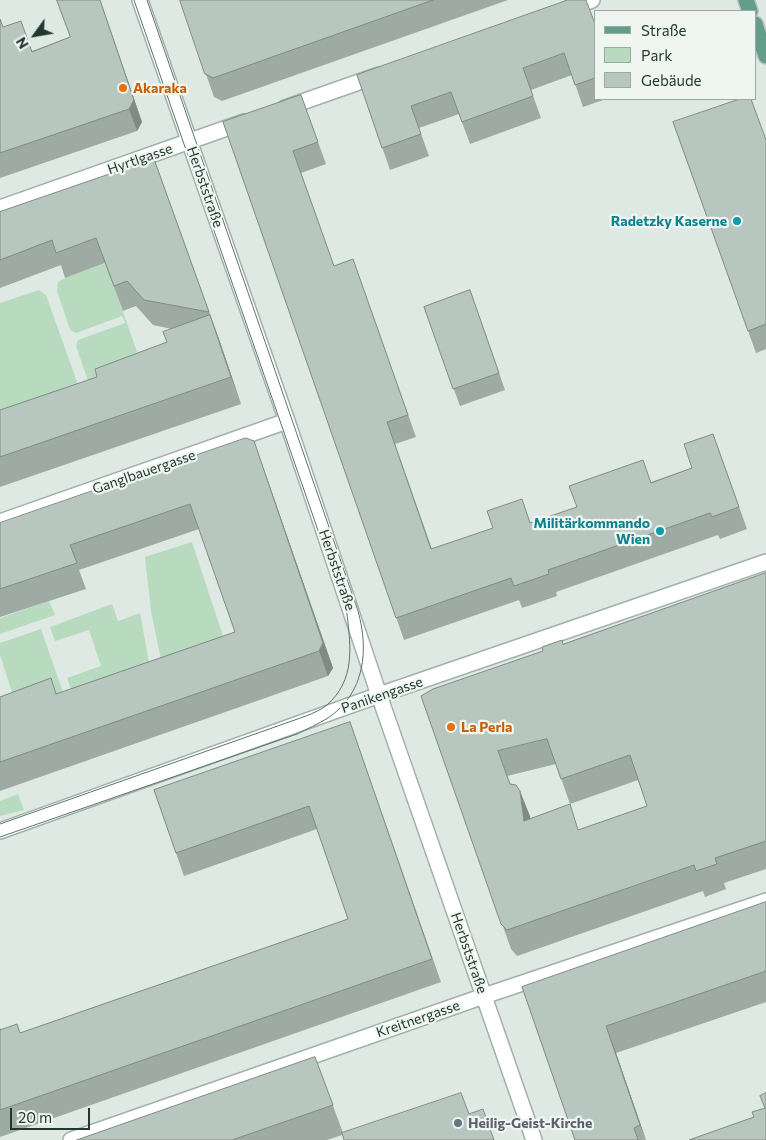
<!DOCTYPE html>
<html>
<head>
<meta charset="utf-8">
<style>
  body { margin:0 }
  #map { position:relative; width:766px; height:1140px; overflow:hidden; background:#dee9e4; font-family:Commissioner,sans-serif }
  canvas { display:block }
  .legend { position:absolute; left:594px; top:10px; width:162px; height:90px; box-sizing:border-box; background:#eff6f2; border:1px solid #9daaa4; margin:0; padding:6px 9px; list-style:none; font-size:15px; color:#213830 }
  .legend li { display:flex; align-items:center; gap:10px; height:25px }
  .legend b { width:25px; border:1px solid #9daaa4 }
  .north { position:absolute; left:10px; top:10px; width:50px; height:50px; -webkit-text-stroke:4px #eff6f2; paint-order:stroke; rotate:238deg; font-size:14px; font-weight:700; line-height:20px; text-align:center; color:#213830 }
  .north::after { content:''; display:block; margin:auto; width:18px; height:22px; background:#213830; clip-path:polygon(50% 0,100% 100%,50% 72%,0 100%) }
  .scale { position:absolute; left:10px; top:1108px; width:80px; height:22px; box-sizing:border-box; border:2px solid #213830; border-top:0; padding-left:6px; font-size:15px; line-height:18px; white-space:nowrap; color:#213830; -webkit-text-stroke:4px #eff6f2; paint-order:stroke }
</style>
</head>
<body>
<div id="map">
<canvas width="766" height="1140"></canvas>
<ul class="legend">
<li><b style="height:6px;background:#659d8b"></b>Straße</li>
<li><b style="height:14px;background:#b8dabf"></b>Park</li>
<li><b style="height:14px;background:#b7c7bf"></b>Gebäude</li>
</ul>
<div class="north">N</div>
<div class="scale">20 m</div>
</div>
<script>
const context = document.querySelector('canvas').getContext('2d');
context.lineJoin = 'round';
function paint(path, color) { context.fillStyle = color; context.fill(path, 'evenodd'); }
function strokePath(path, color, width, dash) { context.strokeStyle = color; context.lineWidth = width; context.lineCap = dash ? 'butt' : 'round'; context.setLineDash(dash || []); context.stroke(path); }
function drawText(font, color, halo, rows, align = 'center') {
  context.font = font + ' Commissioner,sans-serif'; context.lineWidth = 4.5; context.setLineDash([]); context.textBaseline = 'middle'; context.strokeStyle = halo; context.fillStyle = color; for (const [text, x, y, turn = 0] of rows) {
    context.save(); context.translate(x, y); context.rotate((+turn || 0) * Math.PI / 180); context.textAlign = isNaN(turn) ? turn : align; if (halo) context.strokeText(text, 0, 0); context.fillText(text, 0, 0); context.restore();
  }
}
paint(new Path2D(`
  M 106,263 L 150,389 L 91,390 L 76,346 L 78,340 L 125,323 L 122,316 L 76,333 L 70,330 L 57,291 L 58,282 L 65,278 Z
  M 39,290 L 46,295 L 81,393 L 0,424 L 0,303 Z
  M 192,542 L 228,651 L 164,675 L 151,611 L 145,557 Z
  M 49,601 L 55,615 L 0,634 L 0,618 Z
  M 112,604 L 118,621 L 140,613 L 152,679 L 77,706 L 67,678 L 101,666 L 89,630 L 55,641 L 50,627 Z
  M 41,629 L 66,701 L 20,717 L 0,655 L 0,643 Z
  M 18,794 L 24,810 L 0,816 L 0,801 Z`), '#b8dabf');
const minor = new Path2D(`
  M 140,0 L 287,421 L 379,695 L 534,1140
  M 568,9 L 592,0
  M 285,108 L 379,75
  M 0,208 L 244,122
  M 0,522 L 287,421
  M 0,831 L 379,695 L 766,562
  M 71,1140 L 484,996 L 766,901`);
const major = new Path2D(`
  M 746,0 L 750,11
  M 755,24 L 766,56`);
strokePath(minor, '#a2b0aa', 18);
strokePath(major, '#bcc3c1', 18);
strokePath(minor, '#fff', 15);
strokePath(major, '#659d8b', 15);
strokePath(new Path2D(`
  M 0,824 L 306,716 C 313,713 321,710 327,705 C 355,680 351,648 347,614 L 134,0
  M 0,837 L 297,734 C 307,729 318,724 328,718 C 365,693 369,650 358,611 L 147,0`), '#5b746c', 1);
paint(new Path2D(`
  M 57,0 L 100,0 L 142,122 L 137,131 L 0,178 L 0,19 L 3,27 L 32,51 L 70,37 Z
  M 180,0 L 508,0 L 222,101 L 214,97 Z
  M 595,24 L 595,99 L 606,99 L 583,107 L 572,75 L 531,90 L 541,118 L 470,144 L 459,114 L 419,128 L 429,156 L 390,170 L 357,75 Z
  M 301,95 L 326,164 L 301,173 L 334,266 L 361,282 L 416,437 L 395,444 L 432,549 L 531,523 L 692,468 L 713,434 L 747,529 L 720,539 L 718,535 L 556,592 L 557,596 L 522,608 L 519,600 L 404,640 L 223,122 Z
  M 673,122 L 766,140 L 766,349 L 756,353 Z
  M 154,159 L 218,336 L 241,404 L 0,487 L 0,410 L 97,377 L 167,342 L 172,329 L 153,325 L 136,306 L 123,311 L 105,263 L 65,278 L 61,265 L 0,288 L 0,212 Z
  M 470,290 L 505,390 L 460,406 L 424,307 Z
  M 263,467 L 333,668 L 328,676 L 0,791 L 0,697 L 51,678 L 56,694 L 235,632 L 199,529 L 79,570 L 86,589 L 0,617 L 0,523 Z
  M 766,573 L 766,869 L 724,883 L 726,889 L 705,897 L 703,891 L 517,956 L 511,949 L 421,696 L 563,644 ZM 556,764 L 570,804 L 638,780 L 647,806 L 579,830 L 530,819 L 520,791 L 510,784 L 507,776 Z
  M 350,722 L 441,982 L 0,1137 L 0,1027 L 1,1030 L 20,1033 L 348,919 L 317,829 L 184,876 L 154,790 Z
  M 766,902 L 766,1002 L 616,1053 L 646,1140 L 575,1140 L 522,987 Z
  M 315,1057 L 343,1133 L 469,1114 L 494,1140 L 342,1135 L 327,1140 L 77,1140 Z`), '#9daba4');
paint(new Path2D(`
  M 100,0 L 142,122 L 137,131 L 129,109 Z
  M 210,315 L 220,342 L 241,404 L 231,377 Z
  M 254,441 L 333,668 L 328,676 L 319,651 Z
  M 520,791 L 530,816 L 534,846 L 524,821 Z
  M 606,1026 L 616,1053 L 646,1140 L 640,1125 Z`), '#808b86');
const building = new Path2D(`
  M 57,0 L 100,0 L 134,100 L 129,109 L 0,153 L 0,19 L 3,27 L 21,21 L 32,52 L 70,37 Z
  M 180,0 L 433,0 L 213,78 L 205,74 Z
  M 568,0 L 586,0 L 595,24 L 595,78 L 575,85 L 564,53 L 523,68 L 533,96 L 462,122 L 451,92 L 411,106 L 421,134 L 382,148 L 357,75 Z
  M 301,95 L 318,142 L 293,151 L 334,266 L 353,259 L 408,415 L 387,422 L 431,549 L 493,528 L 487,511 L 522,499 L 530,523 L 577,507 L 569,486 L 643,460 L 651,483 L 692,468 L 684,444 L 713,434 L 739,507 L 712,517 L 710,513 L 548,570 L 549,574 L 514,586 L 511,578 L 396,618 L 223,122 Z
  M 740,99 L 751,99 L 766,140 L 766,324 L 748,331 L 673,122 Z
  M 154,159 L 209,312 L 144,300 L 127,281 L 114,286 L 96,238 L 56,253 L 52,240 L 0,260 L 0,212 Z
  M 470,290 L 499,373 L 453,389 L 424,307 Z
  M 210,315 L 231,377 L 0,457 L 0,410 L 97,377 L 95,369 L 167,342 L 163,332 Z
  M 246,438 L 254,441 L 323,643 L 319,651 L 0,762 L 0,697 L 51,678 L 56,694 L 235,632 L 190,504 L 70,545 L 77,563 L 0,589 L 0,523 Z
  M 766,573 L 766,841 L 715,858 L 717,864 L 696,871 L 694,865 L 507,930 L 501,924 L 421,696 L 433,689 L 543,651 L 542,647 L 562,640 L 563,644 ZM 547,739 L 561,779 L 630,755 L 647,806 L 578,830 L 570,804 L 524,821 L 520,791 L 516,785 L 510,784 L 498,751 Z
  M 350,722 L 432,959 L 0,1110 L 0,1029 L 0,1030 L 17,1024 L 20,1033 L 348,919 L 309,806 L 176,853 L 154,790 Z
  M 766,902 L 766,971 L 606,1026 L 640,1125 L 634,1128 L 638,1140 L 575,1140 L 522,987 Z
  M 315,1057 L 333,1105 L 232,1140 L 77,1140 Z
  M 461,1093 L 469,1114 L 483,1109 L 494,1140 L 344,1140 L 342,1133 Z
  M 766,1093 L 766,1140 L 689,1140 L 754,1117 L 752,1112 L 765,1108 L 760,1096 Z`);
paint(building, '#b7c7bf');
strokePath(building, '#808b86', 1);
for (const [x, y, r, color] of [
  [123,88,5,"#e8710a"],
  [737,221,5,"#0f9aa8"],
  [660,531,5,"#0f9aa8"],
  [451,727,5,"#e8710a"],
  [458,1123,5,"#6b7280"]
]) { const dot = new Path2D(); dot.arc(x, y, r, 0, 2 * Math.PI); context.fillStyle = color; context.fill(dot); strokePath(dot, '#eff6f2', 2); }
drawText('bold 14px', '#c56008', '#eff6f2', [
  ["Akaraka",133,88],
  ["La Perla",461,727]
], 'left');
drawText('14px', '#213830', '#eff6f2', [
  ["Hyrtlgasse",140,159,-19],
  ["Herbststraße",205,187,71],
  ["Ganglbauergasse",144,472,-19],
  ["Herbststraße",337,570,71],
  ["Panikengasse",382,695,-19],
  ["Herbststraße",469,953,71],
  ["Kreitnergasse",418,1019,-19]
]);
drawText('bold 14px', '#0d838f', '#eff6f2', [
  ["Radetzky Kaserne",727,221],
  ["Militärkommando",650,523],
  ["Wien",650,539]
], 'right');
drawText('bold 14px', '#5b616d', '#eff6f2', [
  ["Heilig-Geist-Kirche",468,1123]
], 'left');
</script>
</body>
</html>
